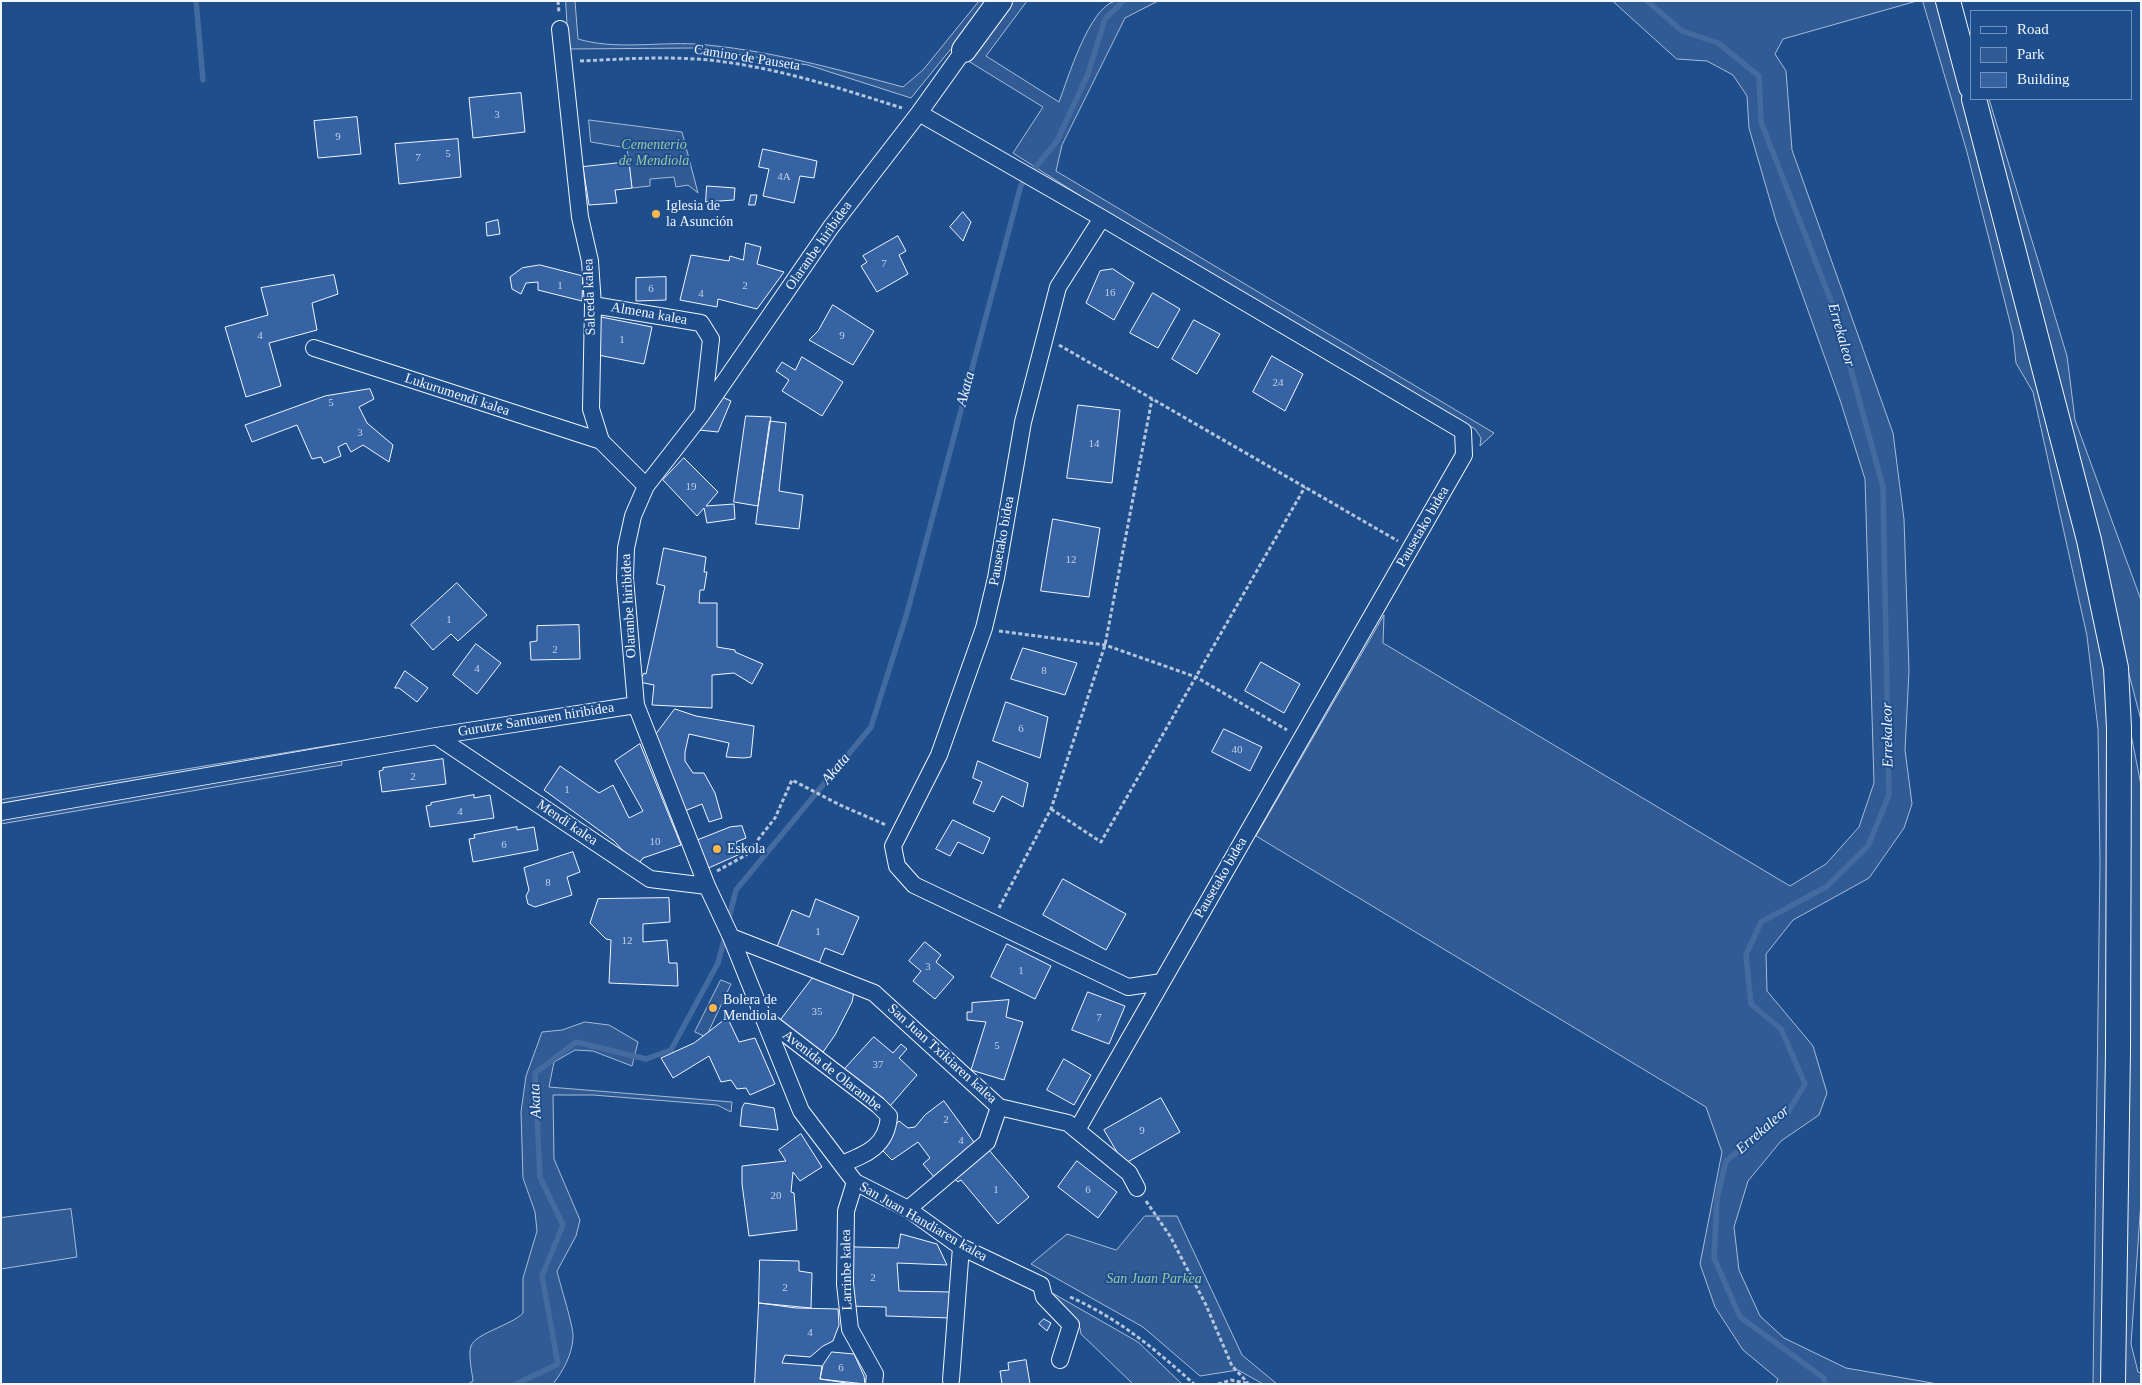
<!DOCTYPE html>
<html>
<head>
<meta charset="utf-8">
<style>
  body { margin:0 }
  #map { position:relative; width:2142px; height:1385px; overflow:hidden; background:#1f4e8c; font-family:"Times New Roman",serif }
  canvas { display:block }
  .frame { position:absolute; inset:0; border:2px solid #f2f6ff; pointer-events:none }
  .legend { position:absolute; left:1970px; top:10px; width:162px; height:90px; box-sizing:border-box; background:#1f4e8c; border:1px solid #7391ba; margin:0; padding:6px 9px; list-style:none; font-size:15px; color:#f2f6ff }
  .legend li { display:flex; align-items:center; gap:10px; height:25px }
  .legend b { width:25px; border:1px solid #7391ba }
</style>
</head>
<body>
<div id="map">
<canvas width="2142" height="1385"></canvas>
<div class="frame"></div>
<ul class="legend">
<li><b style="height:6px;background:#1f4e8c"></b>Road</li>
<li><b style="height:14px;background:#305b95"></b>Park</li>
<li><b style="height:14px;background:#3563a3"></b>Building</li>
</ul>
</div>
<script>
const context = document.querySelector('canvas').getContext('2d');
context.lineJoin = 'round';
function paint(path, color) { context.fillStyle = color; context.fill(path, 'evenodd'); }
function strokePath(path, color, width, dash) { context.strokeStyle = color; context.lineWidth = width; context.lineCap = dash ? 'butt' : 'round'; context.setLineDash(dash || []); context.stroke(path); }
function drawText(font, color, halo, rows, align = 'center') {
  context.font = font + ' "Times New Roman",serif'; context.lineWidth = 4; context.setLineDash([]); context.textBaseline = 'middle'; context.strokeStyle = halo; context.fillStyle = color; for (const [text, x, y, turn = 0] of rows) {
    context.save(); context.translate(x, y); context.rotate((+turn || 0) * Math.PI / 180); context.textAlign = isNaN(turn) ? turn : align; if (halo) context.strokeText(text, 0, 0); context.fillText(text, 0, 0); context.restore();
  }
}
const green = new Path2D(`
  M 566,1 L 575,1 L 578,39 C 615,50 656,42 695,44 C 765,49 836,69 903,87 L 923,70 L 979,1 L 990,1 L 958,46 L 950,50 L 911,98 L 808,65 L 694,48 L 569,49 Z
  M 1010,1 L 1027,1 L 986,56 L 1059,102 C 1068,78 1089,8 1115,1 C 1127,0 1145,1 1158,1 L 1125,18 L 1062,145 L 1056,171 L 1494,433 L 1480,446 L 1481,438 L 1475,429 L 1120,221 L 1013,153 L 1043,107 L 965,59 Z
  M 1613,1 L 1917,1 L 1783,39 L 1775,54 L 1786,71 L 1792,150 L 1893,433 L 1904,519 L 1909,671 L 1905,750 L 1912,804 L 1904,828 L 1869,878 L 1793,920 L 1766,954 L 1767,991 L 1813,1046 L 1827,1093 L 1819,1115 L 1781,1141 L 1748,1181 L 1734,1227 L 1739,1270 L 1760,1316 L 1784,1338 L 1846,1368 L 1938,1384 L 1776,1384 L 1778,1379 L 1743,1350 L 1715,1307 L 1700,1264 L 1722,1152 L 1706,1107 L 1256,836 L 1384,615 L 1383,643 L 1790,886 L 1826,864 L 1859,827 L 1874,783 L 1865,479 L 1840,400 L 1776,221 L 1749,128 L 1747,96 L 1733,75 L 1707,61 L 1677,59 Z
  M 1923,1 L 1938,1 L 2094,607 L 2107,682 L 2109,767 L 2106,1384 L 2093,1384 L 2100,862 L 2098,729 L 2087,636 L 2033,392 L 2016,363 L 2013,334 L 1967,152 Z
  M 1981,99 L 1989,99 L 2067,356 L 2075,420 L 2141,600 L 2141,720 Z
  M 589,120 L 682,132 L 698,193 L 688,185 L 676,187 L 674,177 L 650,179 L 650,186 L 632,188 L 627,148 L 591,142 Z
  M 2127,714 L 2141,785 L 2141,1201 L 2131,1344 L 2138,1372 L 2141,1373 L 2141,1384 L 2121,1384 Z
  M 340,744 L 339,747 L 1,805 L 1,800 Z
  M 341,758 L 342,765 L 1,824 L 1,817 Z
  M 721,980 L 731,984 L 706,1037 L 695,1032 Z
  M 585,1022 L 609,1025 L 638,1042 L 632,1066 L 593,1051 L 575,1050 L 554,1062 L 549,1087 L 732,1102 L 731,1112 L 717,1105 L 593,1095 L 553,1095 L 554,1159 L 580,1220 L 576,1236 L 557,1271 C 560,1285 574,1327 573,1338 C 572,1355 563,1371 553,1384 L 468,1384 L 473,1381 C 472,1371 468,1355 471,1346 C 476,1333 512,1325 523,1313 L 523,1278 L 537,1231 L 535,1212 L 523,1178 L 521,1112 L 526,1076 L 542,1032 L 562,1030 Z
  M 71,1209 L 77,1257 L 1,1269 L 1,1218 Z
  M 1145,1216 L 1177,1216 L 1242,1355 L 1277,1384 L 1263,1384 L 1238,1370 L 1200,1376 L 1143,1327 L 1031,1264 L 1067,1234 L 1116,1250 Z
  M 1054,1294 L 1138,1342 L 1182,1384 L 1133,1384 L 1081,1334 L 1080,1328 L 1045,1297 Z`);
paint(green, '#305b95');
strokePath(green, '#a8bbd7', 1);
strokePath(new Path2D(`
  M 196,1 L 203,80
  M 1647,1 L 1682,31 L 1718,43 L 1759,76 L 1761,122 L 1835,311 L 1883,487 L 1889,795 L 1868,846 L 1826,887 L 1761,922 L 1746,955 L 1751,1004 L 1781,1029 L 1805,1084 L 1788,1112 L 1726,1161 L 1717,1199 L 1714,1258 L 1740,1317 L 1824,1378 L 1825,1384
  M 728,922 L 736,890 L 871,727 L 907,613 L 1021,185 L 1057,141 L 1088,74 L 1105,19 L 1123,1
  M 516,1384 L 558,1364 L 542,1276 L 563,1225 L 540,1177 L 535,1073 L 576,1042 L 646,1059 L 671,1050 L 718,963 L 726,933`), '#446ba0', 5.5);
const building = new Path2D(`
  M 521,93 L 525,132 L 473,138 L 469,98 Z
  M 357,117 L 361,154 L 318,158 L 314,121 Z
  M 458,139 L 461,177 L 399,184 L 395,144 Z
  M 763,149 L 817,161 L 814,178 L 800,176 L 794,203 L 763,196 L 769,169 L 759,167 Z
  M 629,162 L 632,188 L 615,190 L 617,203 L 589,205 L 583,167 Z
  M 707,186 L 735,188 L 734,200 L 706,202 Z
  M 751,195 L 757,195 L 755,205 L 749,205 Z
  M 963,212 L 971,222 L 963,241 L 950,227 Z
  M 498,220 L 500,234 L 487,236 L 486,223 Z
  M 898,236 L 906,251 L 899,255 L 908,274 L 877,292 L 861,266 L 867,262 L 863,256 Z
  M 746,243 L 761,247 L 757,264 L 784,272 L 757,309 L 718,299 L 717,307 L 680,300 L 691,255 L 729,261 L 730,256 L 743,260 Z
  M 540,265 L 583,276 L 582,301 L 538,290 L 538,282 L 526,283 L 521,294 L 512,289 L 510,277 L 522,268 Z
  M 1113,269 L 1134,283 L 1114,320 L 1086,303 L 1100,271 Z
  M 334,275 L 338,294 L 312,303 L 317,330 L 269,343 L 281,386 L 246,397 L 225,327 L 268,315 L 261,288 Z
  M 666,277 L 666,300 L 636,301 L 636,278 Z
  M 1153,293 L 1180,309 L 1158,348 L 1130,333 Z
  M 833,305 L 874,331 L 853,365 L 809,340 L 818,331 Z
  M 601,317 L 652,327 L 644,364 L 593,354 Z
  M 1194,320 L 1220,334 L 1197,374 L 1172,359 Z
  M 1272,356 L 1303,374 L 1285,411 L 1253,392 Z
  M 802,357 L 843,382 L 822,416 L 782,391 L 789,380 L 776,371 L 782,362 L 795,370 Z
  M 370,389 L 374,399 L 359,407 L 367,423 L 393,445 L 389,462 L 363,445 L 351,452 L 346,443 L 338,447 L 341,456 L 324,463 L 321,457 L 312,459 L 297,425 L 252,442 L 245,425 L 325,396 Z
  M 720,396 L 731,401 L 718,432 L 699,430 Z
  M 1078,405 L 1120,410 L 1112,483 L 1067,478 Z
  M 746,416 L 771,417 L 758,506 L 734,502 Z
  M 770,421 L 786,423 L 779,491 L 803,495 L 799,529 L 756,524 Z
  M 684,458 L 718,492 L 706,506 L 734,504 L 735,519 L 707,523 L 704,508 L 697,516 L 663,480 Z
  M 1053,519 L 1100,528 L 1089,597 L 1041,591 Z
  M 664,548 L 706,557 L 704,572 L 707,572 L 704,590 L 700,590 L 699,603 L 717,603 L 717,647 L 735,650 L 735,652 L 763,664 L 752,684 L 734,673 L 712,675 L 712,708 L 652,705 L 654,685 L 639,682 L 644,673 L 646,674 L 665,586 L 657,584 Z
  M 457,583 L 487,615 L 458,641 L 451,634 L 433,650 L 411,625 Z
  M 579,625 L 580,659 L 531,660 L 530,642 L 537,641 L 537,626 Z
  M 476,644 L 501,663 L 477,694 L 453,675 Z
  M 1023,648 L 1077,663 L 1065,695 L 1011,679 Z
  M 1261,662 L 1300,684 L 1284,713 L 1245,691 Z
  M 405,671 L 428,688 L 417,702 L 399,688 L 395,688 Z
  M 1006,702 L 1048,717 L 1040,758 L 993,741 Z
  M 675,709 L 696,716 L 754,726 L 751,757 L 744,758 L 726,757 L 729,743 L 689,734 L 685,752 L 685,761 L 693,773 L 704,773 L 715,793 L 722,818 L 709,822 L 702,804 L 682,812 L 654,737 Z
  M 1224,729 L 1262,747 L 1250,771 L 1212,752 Z
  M 640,744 L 681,845 L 643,858 L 637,866 L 614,841 L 544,790 L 560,766 L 599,793 L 613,785 L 629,818 L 643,811 L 615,761 Z
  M 443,759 L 446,784 L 382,792 L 379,771 L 383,770 L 383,768 Z
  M 978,761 L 1028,783 L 1023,807 L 1002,796 L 994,812 L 973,803 L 982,782 L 973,778 Z
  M 474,795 L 474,798 L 490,795 L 494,818 L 430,827 L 426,806 L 431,805 L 431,803 Z
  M 953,820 L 990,838 L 983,854 L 958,842 L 950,856 L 936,849 Z
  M 742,826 L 746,838 L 736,842 L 740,854 L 704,870 L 697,840 L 730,827 Z
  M 517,827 L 517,830 L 534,827 L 538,850 L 473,862 L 469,839 L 475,838 L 474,835 Z
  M 573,852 L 580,872 L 567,877 L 572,895 L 535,907 L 528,904 L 526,896 L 529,890 L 524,868 Z
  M 1063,879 L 1126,914 L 1106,950 L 1043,915 Z
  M 669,898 L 670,922 L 643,924 L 643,942 L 667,940 L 669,963 L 677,963 L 678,986 L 609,983 L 611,940 L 606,939 L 590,923 L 598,899 Z
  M 816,899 L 859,917 L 843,955 L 825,948 L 818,966 L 776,949 L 792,910 L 809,917 Z
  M 925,942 L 941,955 L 936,962 L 954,977 L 935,999 L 913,981 L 921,971 L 909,961 Z
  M 1007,944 L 1051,966 L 1035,999 L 991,977 Z
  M 815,975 L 854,992 L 852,1002 L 835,1035 L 823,1052 L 780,1021 Z
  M 1088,992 L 1125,1006 L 1109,1044 L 1072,1030 Z
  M 1009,1000 L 1006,1017 L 1023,1022 L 1004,1080 L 971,1070 L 986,1022 L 967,1020 L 967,1012 L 972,1012 L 972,1003 Z
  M 723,1021 L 729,1021 L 739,1042 L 755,1038 L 775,1084 L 750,1095 L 746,1088 L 737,1089 L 731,1080 L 721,1082 L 709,1056 L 673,1078 L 661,1058 L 694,1043 Z
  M 874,1037 L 893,1053 L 901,1044 L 907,1049 L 899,1058 L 917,1075 L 890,1106 L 842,1072 Z
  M 1064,1059 L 1091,1075 L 1074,1105 L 1047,1090 Z
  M 1161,1098 L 1180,1132 L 1124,1164 L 1104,1130 Z
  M 944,1101 L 976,1145 L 934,1177 L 923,1164 L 930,1158 L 918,1142 L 892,1160 L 877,1145 L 899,1121 L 908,1128 L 915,1127 L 925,1115 Z
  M 745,1103 L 774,1108 L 778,1130 L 740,1126 L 742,1108 Z
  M 801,1134 L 822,1167 L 800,1181 L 793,1172 L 791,1192 L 794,1193 L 797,1230 L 749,1236 L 742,1184 L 742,1166 L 786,1161 L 779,1150 Z
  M 989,1150 L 1029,1197 L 998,1224 L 961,1180 L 958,1182 L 955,1179 Z
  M 1077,1161 L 1117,1192 L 1098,1218 L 1058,1187 Z
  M 901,1234 L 937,1244 L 947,1265 L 897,1263 L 899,1291 L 951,1292 L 951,1318 L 886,1316 L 886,1307 L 848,1306 L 851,1243 L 855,1247 L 898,1248 Z
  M 760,1260 L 799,1261 L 799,1271 L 812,1273 L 811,1308 L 759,1303 Z
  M 759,1303 L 796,1308 L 838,1309 L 839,1325 L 833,1341 L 823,1346 L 810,1357 L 785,1355 L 782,1363 L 822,1366 L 820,1379 L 853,1384 L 755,1384 Z
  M 1044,1319 L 1051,1323 L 1047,1331 L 1039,1324 Z
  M 832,1352 L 854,1354 L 864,1376 L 865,1384 L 820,1379 L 823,1365 Z
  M 1026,1360 L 1030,1384 L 1002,1384 L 1000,1371 L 1009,1370 L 1008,1363 Z`);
paint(building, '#3563a3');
strokePath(building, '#f2f6ff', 1);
const street = new Path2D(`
  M 560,29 L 580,217 L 590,261 L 593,305 L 591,409 L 601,441 L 646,486
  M 964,50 L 919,113 L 831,227 L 702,414 L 646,486 L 633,516 L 626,548 L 625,578 L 636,705 L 707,886 L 731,937 L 801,1111 L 855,1182 L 908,1209 L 961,1247 L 1041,1285 L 1044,1297 L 1071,1325 L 1060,1360
  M 919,113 L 1102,218 L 1463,431 L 1464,455 L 1077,1130
  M 1102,218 L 1058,287 L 1023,422 L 996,578 L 984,628 L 939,755 L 893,846 L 897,866 L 914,885 L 1128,987 L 1162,982
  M 593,305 L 701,323 L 711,339 L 703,411
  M 314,348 L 601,441
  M 436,736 L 650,879 L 707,886
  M 1,812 L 436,736 L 636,705
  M 731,937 L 874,993 L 999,1107 L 1068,1123 L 1129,1173 L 1137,1188
  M 766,1019 L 878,1105 L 889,1116 C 887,1146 867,1154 842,1164
  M 855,1182 L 846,1211 L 845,1284 L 850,1329 L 875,1374 L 874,1384
  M 908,1209 L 987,1142 L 999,1107
  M 951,1380 L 961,1247`);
const secondary = new Path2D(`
  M 1948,1 L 1971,87
  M 964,50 L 1000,1
  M 1974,99 L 2089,540 L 2116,668 L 2119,728 L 2118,1051 L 2113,1384`);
strokePath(street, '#f2f6ff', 18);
strokePath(secondary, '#f2f6ff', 26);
strokePath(new Path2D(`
  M 558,1 L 559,13
  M 580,61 C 623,59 666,56 709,60 C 776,67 839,88 902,108
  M 1059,345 L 1398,541
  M 999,631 L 1105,645 L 1196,677 L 1287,730
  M 1051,809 L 1101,842 L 1305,487
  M 717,871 L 746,855 L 775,818 L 792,780 L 840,805 L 886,825
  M 999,908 L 1051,809 L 1105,645 L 1152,399
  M 1146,1201 L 1170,1236 L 1206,1305 L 1232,1366 L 1248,1383
  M 1070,1297 C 1118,1318 1156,1350 1194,1384
  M 1218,1384 L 1231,1380 L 1250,1384`), '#b3c4dc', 3, [4, 2.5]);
strokePath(street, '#1f4e8c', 16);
strokePath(secondary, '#1f4e8c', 24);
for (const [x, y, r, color] of [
  [656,214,5,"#ffb74d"],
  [717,849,5,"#ffb74d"],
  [713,1008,5,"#ffb74d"]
]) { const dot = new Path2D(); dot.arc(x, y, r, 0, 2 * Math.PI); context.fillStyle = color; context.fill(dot); strokePath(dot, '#1f4e8c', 2); }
drawText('11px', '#c3d1e8', null, [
  ["3",497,115],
  ["9",338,137],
  ["5",448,154],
  ["7",418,158],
  ["4A",784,177],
  ["7",884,264],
  ["1",560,286],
  ["2",745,286],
  ["6",651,289],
  ["16",1110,293],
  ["4",701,294],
  ["4",260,336],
  ["9",842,336],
  ["1",622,340],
  ["24",1278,383],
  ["5",331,403],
  ["3",360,433],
  ["14",1094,444],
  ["19",691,487],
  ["12",1071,560],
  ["1",449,620],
  ["2",555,650],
  ["4",477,669],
  ["8",1044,671],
  ["6",1021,729],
  ["40",1237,750],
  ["2",413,777],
  ["1",567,790],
  ["4",460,812],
  ["10",655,842],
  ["6",504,845],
  ["8",548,883],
  ["1",818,932],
  ["12",627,941],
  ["3",928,967],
  ["1",1021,971],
  ["35",817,1012],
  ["7",1099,1018],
  ["5",997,1046],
  ["37",878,1065],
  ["2",946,1120],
  ["9",1142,1131],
  ["4",961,1141],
  ["1",996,1190],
  ["6",1088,1190],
  ["20",776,1196],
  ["2",873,1278],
  ["2",785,1288],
  ["4",810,1333],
  ["6",841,1368]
]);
drawText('14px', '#f2f6ff', '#1f4e8c', [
  ["Camino de Pauseta",747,58,9],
  ["Olaranbe hiribidea",819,246,-55],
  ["Salceda kalea",590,297,-92],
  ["Almena kalea",649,314,10],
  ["Lukurumendi kalea",457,395,18],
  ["Pausetako bidea",1423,527,-60],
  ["Pausetako bidea",1002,541,-80],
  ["Olaranbe hiribidea",629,606,-93],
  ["Gurutze Santuaren hiribidea",536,720,-9],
  ["Mendi kalea",567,823,34],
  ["Pausetako bidea",1221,878,-60],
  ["San Juan Txikiaren kalea",942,1054,42],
  ["Avenida de Olarambe",832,1071,38],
  ["San Juan Handiaren kalea",923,1222,30],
  ["Larrinbe kalea",847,1270,-91]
]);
drawText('italic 14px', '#97c8a6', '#1f4e8c', [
  ["Cementerio",654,145],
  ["de Mendiola",654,161],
  ["San Juan Parkea",1154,1279]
]);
drawText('14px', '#f2f6ff', '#1f4e8c', [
  ["Iglesia de",666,206],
  ["la Asunción",666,222],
  ["Eskola",727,849],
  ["Bolera de",723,1000],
  ["Mendiola",723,1016]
], 'left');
drawText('italic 15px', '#f2f6ff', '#1f4e8c', [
  ["Errekaleor",1841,335,74],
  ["Akata",966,389,-75],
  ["Errekaleor",1888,735,-91],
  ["Akata",836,769,-50],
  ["Akata",536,1101,-93],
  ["Errekaleor",1763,1130,-41]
]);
</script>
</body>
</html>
